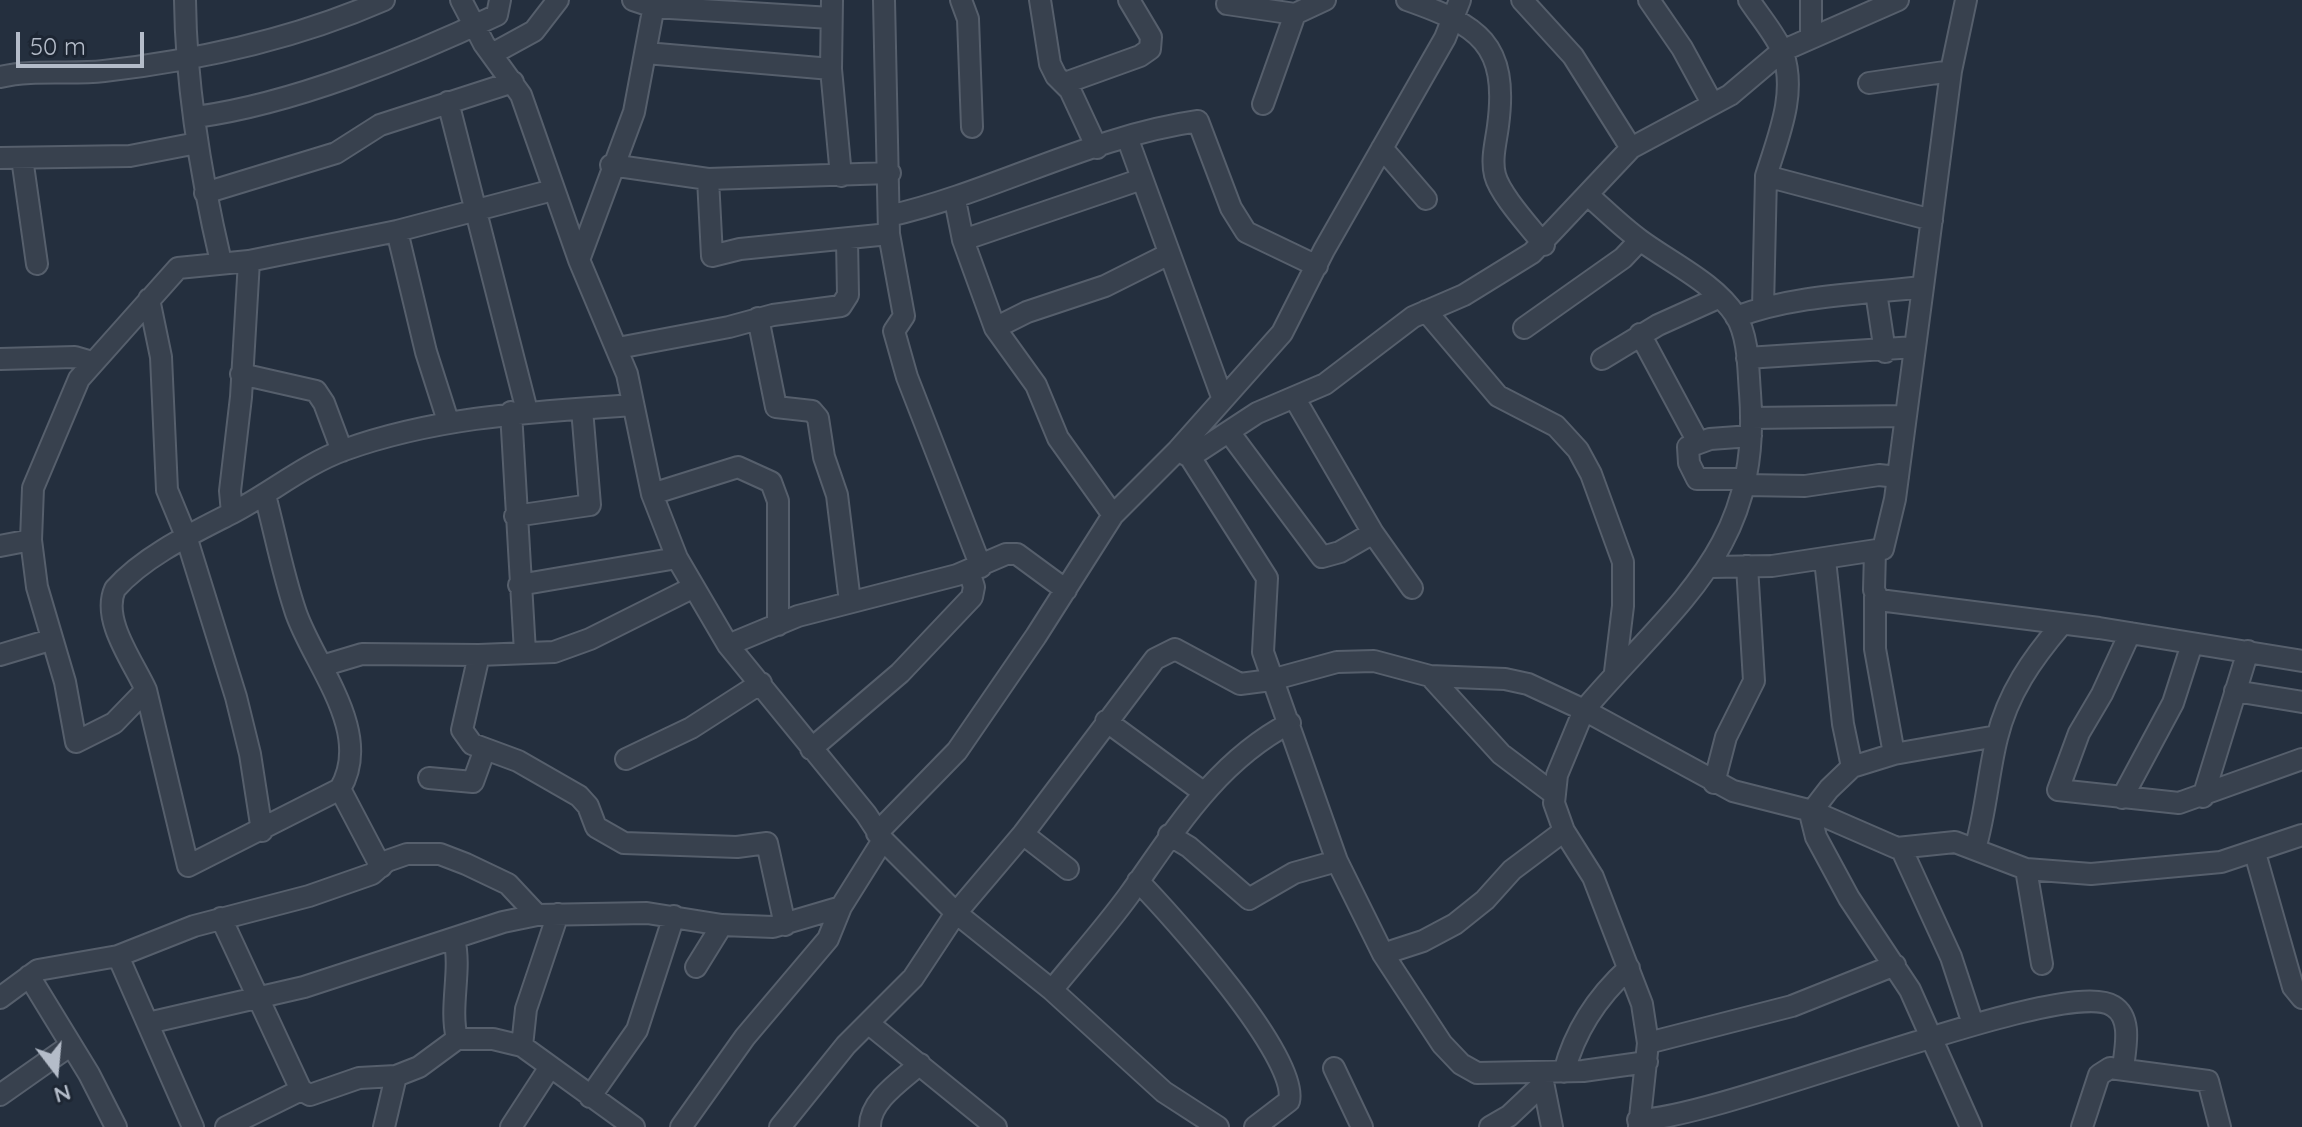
<!DOCTYPE html>
<html>
<head>
<meta charset="utf-8">
<style>
  body { margin:0 }
  #map { position:relative; width:2302px; height:1127px; overflow:hidden; background:#242f3e; font-family:Quicksand,sans-serif }
  canvas { display:block }
  .north { position:absolute; left:16px; top:1031px; width:80px; height:80px; -webkit-text-stroke:6px #1d2633; paint-order:stroke; rotate:164deg; font-size:22px; font-weight:700; line-height:32px; text-align:center; color:#b4bcc9 }
  .north::after { content:''; display:block; margin:auto; width:28px; height:36px; background:#b4bcc9; clip-path:polygon(50% 0,100% 100%,50% 72%,0 100%) }
  .scale { position:absolute; left:16px; top:32px; width:128px; height:36px; box-sizing:border-box; border:4px solid #b4bcc9; border-top:0; padding-left:10px; font-size:24px; line-height:28px; white-space:nowrap; color:#b4bcc9; -webkit-text-stroke:6px #1d2633; paint-order:stroke }
</style>
</head>
<body>
<div id="map">
<canvas width="2302" height="1127"></canvas>
<div class="north">N</div>
<div class="scale">50 m</div>
</div>
<script>
const context = document.querySelector('canvas').getContext('2d');
context.lineJoin = 'round';
function strokePath(path, color, width, dash) { context.strokeStyle = color; context.lineWidth = width; context.lineCap = dash ? 'butt' : 'round'; context.setLineDash(dash || []); context.stroke(path); }
const minor = new Path2D(`
  M 185,0 C 186,88 201,177 221,262
  M 461,0 L 484,44 L 521,95 L 579,260
  M 633,0 L 654,7 L 831,18
  M 655,0 L 634,112 L 579,260 L 627,374 L 652,494 L 677,558 L 728,645 L 866,814 L 883,840 L 956,913 L 1052,990 L 1164,1092 L 1218,1127
  M 832,0 L 831,69 L 841,176
  M 884,0 L 889,234 L 904,316 L 894,331 L 907,377 L 981,567
  M 961,0 L 968,19 L 972,127
  M 1040,0 L 1050,64 L 1056,76 L 1070,90 L 1097,148
  M 1407,0 C 1478,25 1509,43 1498,126 C 1496,142 1491,159 1495,175 C 1500,195 1531,228 1544,245
  M 1522,0 L 1573,56 L 1631,148
  M 1649,0 L 1682,48 L 1712,103
  M 1749,0 C 1760,17 1776,35 1783,53 C 1797,94 1778,137 1766,176
  M 1227,4 L 1295,14 L 1325,0
  M 1811,37 L 1811,0
  M 646,53 L 831,69
  M 492,54 L 534,31 L 558,0
  M 0,77 C 34,69 70,75 104,71 C 200,60 295,39 384,0
  M 1065,83 L 1140,56 L 1150,49 L 1151,37 L 1129,0
  M 1869,83 L 1951,71
  M 448,102 L 527,411
  M 1263,104 L 1295,14
  M 196,117 C 292,104 409,57 497,15 L 500,0
  M 1127,137 L 1222,397
  M 1382,148 L 1426,199
  M 0,158 L 130,156 L 197,143
  M 22,158 L 37,264
  M 611,165 L 708,179 L 890,173
  M 708,179 L 712,256 L 740,249 L 889,234
  M 553,190 L 397,231 L 249,261 L 178,268 L 79,379 L 33,488 L 31,540 L 37,587 L 65,682 L 76,742 L 114,723 L 146,690 C 134,663 101,620 115,589 C 144,556 193,533 232,513 C 269,494 305,464 344,450 C 439,416 534,412 633,405
  M 205,193 L 336,153 L 380,125 L 513,82
  M 1589,196 C 1606,211 1622,227 1640,240 C 1671,263 1715,283 1736,316 C 1749,338 1748,369 1750,393 C 1762,549 1675,603 1584,710 L 1733,791 L 1812,811 L 1897,848 L 1955,842 L 2026,869 L 2091,874 L 2221,862 L 2302,835
  M 955,200 L 963,240 L 995,328 L 1036,385 L 1058,438 L 1113,515
  M 889,216 C 994,192 1091,136 1198,121 L 1231,208 L 1246,232 L 1317,266
  M 397,231 L 426,352 L 448,421
  M 963,240 L 1142,179
  M 1923,287 L 1951,71 L 1966,0
  M 1876,292 L 1885,352
  M 149,299 L 161,357 L 167,490 L 186,536 L 236,697 L 250,754 L 262,831
  M 1763,308 L 1766,176 L 1932,220
  M 1426,311 L 1498,396 L 1556,426 L 1578,450 L 1591,474 L 1623,562 L 1623,606 L 1615,672
  M 758,318 L 776,407 L 812,411 L 818,418 L 824,457 L 837,495 L 850,602
  M 995,328 L 1027,312 L 1105,286 L 1169,254
  M 1524,328 L 1623,258 L 1640,240
  M 1640,334 L 1698,442
  M 618,348 L 729,327 L 773,315 L 841,306 L 848,295 L 847,240
  M 1747,358 L 1915,347
  M 0,359 L 75,357 L 92,362
  M 1602,359 L 1658,325 L 1718,298
  M 241,374 L 316,391 L 324,403 L 342,451
  M 1295,399 L 1373,533 L 1412,588
  M 511,412 L 525,652
  M 1751,418 L 1906,416
  M 1229,432 L 1322,557 L 1340,552 L 1373,533
  M 1181,452 L 1190,457 L 1257,413 L 1325,384 L 1413,317 L 1464,295 L 1532,253 L 1631,148 L 1730,95 L 1782,51 L 1898,0
  M 1190,457 L 1267,578 L 1263,652 L 1337,861 L 1383,954 L 1442,1044 L 1461,1064 L 1477,1073 L 1583,1071 L 1647,1062
  M 1747,479 L 1697,479 L 1689,463 L 1688,447 L 1710,439 L 1751,436
  M 1745,485 L 1805,486 L 1879,475 L 1898,477
  M 652,494 L 738,467 L 771,482 L 778,501 L 778,625
  M 265,495 C 275,533 283,575 296,613 C 314,665 374,732 340,789
  M 232,513 L 230,491 L 241,397 L 249,261
  M 515,516 L 590,505 L 582,409
  M 0,546 L 31,540
  M 1875,551 L 1874,590 L 1879,600 L 2099,628 L 2302,661
  M 1825,560 L 1843,724 L 1852,767
  M 1711,567 L 1772,566 L 1883,549 L 1895,499 L 1923,287 C 1862,294 1794,295 1736,317
  M 519,585 L 677,558
  M 1875,597 L 1875,649 L 1894,754
  M 2130,633 L 2102,694 L 2079,733 L 2058,790 L 2179,803 L 2302,759
  M 728,645 L 798,616 L 957,575 L 1006,554 L 1017,554 L 1066,590
  M 0,655 L 50,640
  M 479,655 L 554,652 L 590,639 L 694,587
  M 322,666 L 362,654 L 479,655 L 462,730 L 472,744 L 518,761 L 579,796 L 588,806 L 596,827 L 624,843 L 737,847 L 767,843 L 785,925
  M 1430,676 L 1501,754 L 1554,794
  M 146,690 L 188,866 L 340,789 L 381,867
  M 2235,691 L 2302,702
  M 1106,721 L 1203,792
  M 811,749 L 900,673 L 972,597 L 974,587 L 969,571
  M 626,759 L 691,728 L 761,683
  M 429,778 L 473,782 L 485,749
  M 1714,783 L 1726,737 L 1754,681 L 1747,566
  M 2203,797 L 2248,651
  M 2122,798 L 2173,703 L 2192,644
  M 877,833 L 957,751 L 1036,636 L 1113,515 L 1178,450 L 1282,333 L 1324,250 L 1445,38 L 1460,0
  M 1023,834 L 1068,869
  M 1169,835 L 1189,847 L 1249,899 L 1294,873 L 1337,861
  M 1901,848 L 1951,957 L 1973,1024
  M 1975,849 C 1986,812 1988,774 1997,738 C 2008,693 2032,659 2061,625
  M 2255,853 L 2293,987 L 2302,998
  M 2026,869 L 2042,964
  M 1138,881 C 1170,914 1300,1057 1289,1101 L 1255,1127
  M 221,918 L 301,1090
  M 454,938 C 462,971 449,1005 457,1039
  M 1383,954 L 1423,941 L 1455,924 L 1485,900 L 1512,870 L 1564,831
  M 118,956 L 193,1127
  M 696,967 L 722,925
  M 29,976 L 89,1074 L 116,1127
  M 1052,990 C 1078,958 1105,928 1129,895 C 1176,829 1216,762 1290,723
  M 0,998 L 38,970 L 118,956 L 194,926 L 309,896 L 372,874 L 387,861 L 407,854 L 440,854 L 466,864 L 508,884 L 537,915 L 647,913 L 722,925 L 773,927 L 841,907
  M 148,1023 L 304,987 L 503,922 L 537,915
  M 868,1023 L 996,1127
  M 1648,1043 L 1792,1006 L 1895,965
  M 522,1046 L 526,1009 L 558,914
  M 1334,1068 L 1362,1127
  M 1541,1072 L 1552,1127
  M 1564,1072 C 1575,1030 1597,997 1629,968
  M 396,1076 L 419,1067 L 457,1039 L 493,1039 L 522,1046 L 634,1127
  M 0,1095 L 71,1045
  M 590,1097 L 637,1030 L 674,916
  M 1638,1120 C 1725,1118 2065,974 2113,1006 C 2133,1018 2125,1049 2123,1068
  M 226,1127 L 301,1090 L 310,1095 L 359,1078 L 396,1076 L 384,1127
  M 511,1127 L 550,1067
  M 681,1127 L 745,1037 L 828,939 L 841,907 L 883,840
  M 780,1127 L 846,1045 L 913,978 L 956,913 L 1023,834 L 1155,659 L 1175,649 L 1240,684 L 1271,680 L 1337,662 L 1374,661 L 1430,676 L 1505,679 L 1528,684 L 1584,710 L 1557,775 L 1554,803 L 1564,831 L 1593,877 L 1642,1004 L 1648,1043 L 1639,1127
  M 870,1127 C 869,1101 902,1080 920,1064
  M 1490,1127 L 1509,1116 L 1543,1084
  M 1971,1127 L 1910,990 L 1849,898 L 1816,837 L 1811,817 L 1812,811 L 1829,789 L 1852,767 L 1894,754 L 1997,736
  M 2082,1127 L 2099,1075 L 2110,1068 L 2208,1081 L 2220,1127`);
strokePath(minor, '#565f6c', 24);
strokePath(minor, '#38414e', 20);
</script>
</body>
</html>
